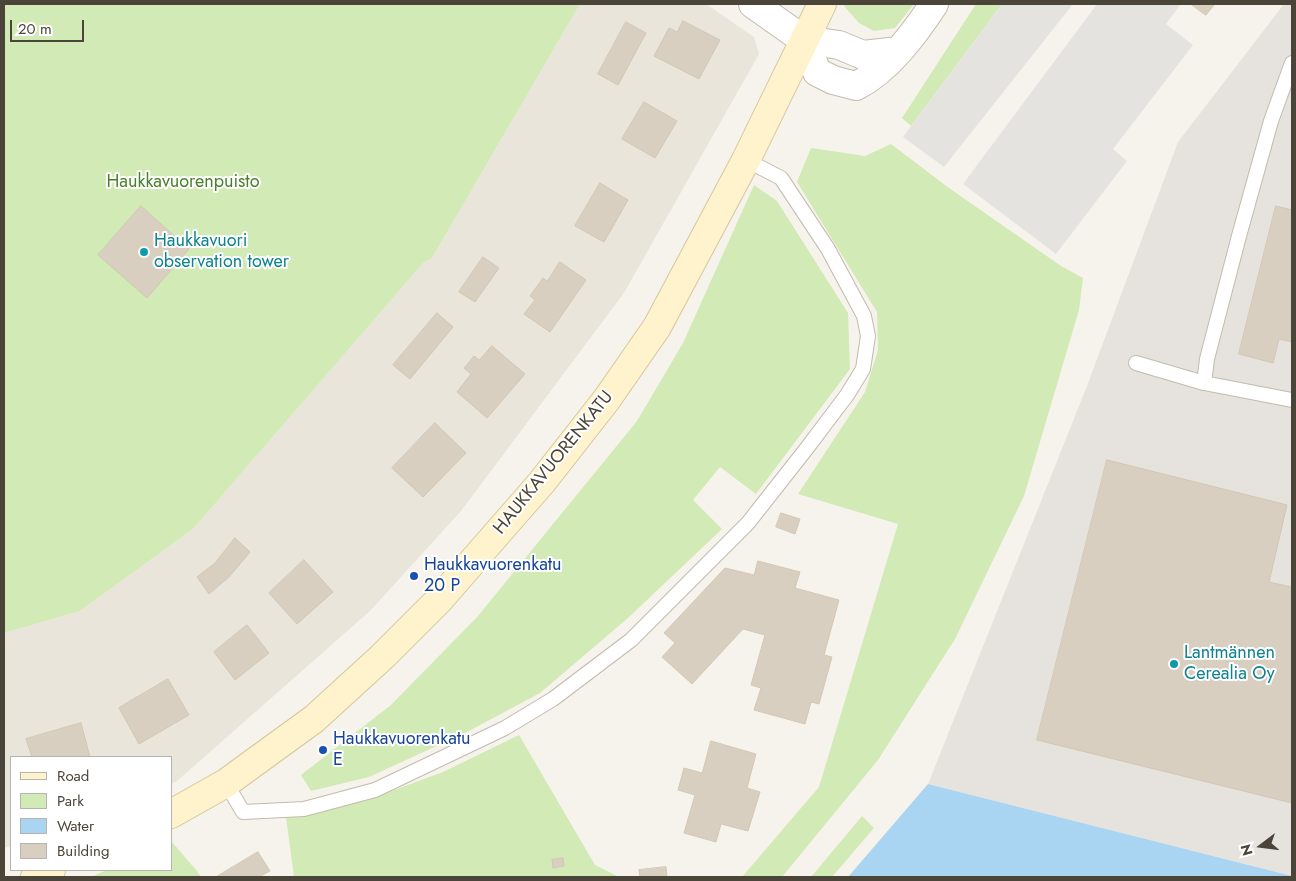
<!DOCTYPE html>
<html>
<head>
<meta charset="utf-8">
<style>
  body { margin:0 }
  #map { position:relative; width:1296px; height:881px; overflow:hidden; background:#f6f3ec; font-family:Jost,sans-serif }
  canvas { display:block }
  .frame { position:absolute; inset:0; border:5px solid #4b4439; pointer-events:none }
  .legend { position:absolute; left:10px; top:756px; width:162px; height:115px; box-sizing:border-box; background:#fff; border:1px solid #b7b4b0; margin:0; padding:6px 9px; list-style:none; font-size:15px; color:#4b4439 }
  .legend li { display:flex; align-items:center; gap:10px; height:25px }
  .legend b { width:25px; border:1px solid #b7b4b0 }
  .north { position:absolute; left:1236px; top:821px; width:50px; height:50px; -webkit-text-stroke:4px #fff; paint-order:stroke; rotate:255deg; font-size:14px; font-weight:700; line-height:20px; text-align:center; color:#4b4439 }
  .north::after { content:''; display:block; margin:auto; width:18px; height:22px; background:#4b4439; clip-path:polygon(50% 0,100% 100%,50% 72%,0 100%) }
  .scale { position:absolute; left:10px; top:20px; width:74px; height:22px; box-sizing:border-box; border:2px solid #4b4439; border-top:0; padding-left:6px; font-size:15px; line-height:18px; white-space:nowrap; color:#4b4439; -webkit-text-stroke:4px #fff; paint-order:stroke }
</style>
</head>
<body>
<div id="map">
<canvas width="1296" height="881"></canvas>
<div class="frame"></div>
<ul class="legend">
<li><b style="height:6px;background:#fff3cd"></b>Road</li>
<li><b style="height:14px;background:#d2eab5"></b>Park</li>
<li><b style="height:14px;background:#a9d4f2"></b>Water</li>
<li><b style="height:14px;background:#d8cfc1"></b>Building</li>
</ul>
<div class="north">N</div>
<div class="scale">20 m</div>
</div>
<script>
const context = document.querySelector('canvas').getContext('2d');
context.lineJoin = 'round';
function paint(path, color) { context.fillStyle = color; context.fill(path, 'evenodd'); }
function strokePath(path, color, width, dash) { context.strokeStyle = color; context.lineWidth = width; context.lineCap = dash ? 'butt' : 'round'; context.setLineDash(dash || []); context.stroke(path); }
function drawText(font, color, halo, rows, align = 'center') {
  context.font = font + ' Jost,sans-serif'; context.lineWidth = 4; context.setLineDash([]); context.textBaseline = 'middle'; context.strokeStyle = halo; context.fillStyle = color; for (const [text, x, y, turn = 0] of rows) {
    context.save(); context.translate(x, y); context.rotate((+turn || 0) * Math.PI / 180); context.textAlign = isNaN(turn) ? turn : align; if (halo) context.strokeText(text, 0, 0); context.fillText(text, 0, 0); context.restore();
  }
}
paint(new Path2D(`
  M 580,4 L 706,4 L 754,37 L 759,54 L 624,293 L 461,511 L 370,611 L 177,781 L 171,784 L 171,757 L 11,757 L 11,846 L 4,848 L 4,633 L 80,611 L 193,529 L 424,262 L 432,258 Z`), '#eae5da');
paint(new Path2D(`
  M 1284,4 L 1292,4 L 1292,876 L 928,784 L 1087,386 L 1178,142 Z`), '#e6e2dd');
paint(new Path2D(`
  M 4,4 L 580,4 L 432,258 L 424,262 L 193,529 L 80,611 L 4,633 Z
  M 845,4 L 914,4 L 895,28 L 874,31 L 859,23 L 844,6 Z
  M 976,4 L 1002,4 L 911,126 L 902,118 Z
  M 891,144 L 949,188 L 1061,266 L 1083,278 L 1079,310 L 1024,496 L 955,639 L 878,760 L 782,877 L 742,877 L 819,787 L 898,524 L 798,494 L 865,392 L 878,350 L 877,312 L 797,182 L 811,148 L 865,156 Z
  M 754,185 L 777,201 L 848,313 L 850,369 L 756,494 L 720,467 L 693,500 L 722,529 L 628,618 L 540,693 L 467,732 L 369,777 L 311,791 L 301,775 L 391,705 L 478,616 L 637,421 L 683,343 Z
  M 519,735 L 595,865 L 619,877 L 294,877 L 286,817 L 367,800 L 443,772 Z
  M 862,816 L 874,828 L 832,877 L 811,877 Z
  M 171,841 L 197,871 L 201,877 L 91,877 L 107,870 L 171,870 Z`), '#d2eab5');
paint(new Path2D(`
  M 1002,4 L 1073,4 L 944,167 L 903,137 Z
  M 1097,4 L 1181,4 L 1166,24 L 1193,45 L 1113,149 L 1127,161 L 1056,254 L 963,184 Z`), '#e5e3e0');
paint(new Path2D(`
  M 928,784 L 1292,876 L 1292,877 L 848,877 Z`), '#a9d4f2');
const building = new Path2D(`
  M 1191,4 L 1215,4 L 1206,15 Z
  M 683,21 L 720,40 L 699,79 L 654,56 L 669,28 L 677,32 Z
  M 626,22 L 646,33 L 618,85 L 598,74 Z
  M 644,102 L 677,121 L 655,158 L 622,139 Z
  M 600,183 L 628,200 L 604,242 L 575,226 Z
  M 141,206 L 189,249 L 147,298 L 98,255 Z
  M 1276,206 L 1292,210 L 1292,342 L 1279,339 L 1273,363 L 1239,354 Z
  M 483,257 L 499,268 L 475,302 L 459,292 Z
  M 560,262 L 586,280 L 550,332 L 524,314 L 535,300 L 530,296 L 543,278 L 547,281 Z
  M 437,313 L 453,327 L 410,379 L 393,365 Z
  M 492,346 L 525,374 L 487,418 L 457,392 L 471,374 L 464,368 L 474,356 L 479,360 Z
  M 435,423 L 466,453 L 423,497 L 392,468 Z
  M 1107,460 L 1287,505 L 1269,582 L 1292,587 L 1292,803 L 1037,740 Z
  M 781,513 L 800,519 L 795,534 L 776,527 Z
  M 235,538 L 250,552 L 229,577 L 209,594 L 197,577 L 215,563 Z
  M 304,560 L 333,592 L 297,624 L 269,593 Z
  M 758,561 L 800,572 L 795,588 L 839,600 L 824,655 L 832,657 L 819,704 L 811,702 L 805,724 L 754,710 L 761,688 L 751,685 L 765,635 L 743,629 L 692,684 L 662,657 L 675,643 L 664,633 L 725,568 L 754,575 Z
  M 247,625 L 269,653 L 235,680 L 214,652 Z
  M 168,679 L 189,715 L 139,744 L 119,708 Z
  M 81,723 L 90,757 L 32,757 L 26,739 Z
  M 711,741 L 756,754 L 747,788 L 760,792 L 748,831 L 721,824 L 716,842 L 684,833 L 695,795 L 678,790 L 684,768 L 702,773 Z
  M 258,852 L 270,871 L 259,877 L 216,877 Z
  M 563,858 L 564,866 L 553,868 L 552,860 Z
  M 666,867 L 667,877 L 640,877 L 639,870 Z`);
paint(building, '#d8cfc1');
strokePath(building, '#d3c7b4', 1);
const service = new Path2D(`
  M 1292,63 L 1271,121 L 1239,236 L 1207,359 L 1204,383 L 1292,400
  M 1136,363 L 1204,383
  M 226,783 L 243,812 L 304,809 L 375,790 L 505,728 L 553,699 L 631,640 L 748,523 L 807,448 L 847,395 L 863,369 L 868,336 L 864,316 L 828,249 L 781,178 L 746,160`);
const minor = new Path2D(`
  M 753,4 L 804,40 L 839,45 L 863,55 L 899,51
  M 804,40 L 817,72 L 833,80 L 856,86 C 888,70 915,33 934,4`);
const secondary = new Path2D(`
  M 171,814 L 226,783 L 314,719 L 383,656 L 439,600 L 542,482 L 607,399 L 657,327 L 746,160 L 822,4
  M 35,877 L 51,870`);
strokePath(service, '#c2bbae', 16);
strokePath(minor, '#c2bbae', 30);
strokePath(secondary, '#d6c79b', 30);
strokePath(service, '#fff', 14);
strokePath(minor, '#fff', 28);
strokePath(secondary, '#fff3cd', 28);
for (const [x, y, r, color] of [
  [144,252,5,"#0f9aa8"],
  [414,576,5,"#1a4fb4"],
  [1174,664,5,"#0f9aa8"],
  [323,750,5,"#1a4fb4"]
]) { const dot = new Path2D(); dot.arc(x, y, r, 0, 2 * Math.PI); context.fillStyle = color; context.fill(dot); strokePath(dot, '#fff', 2); }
drawText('18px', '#4a7f2a', '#fff', [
  ["Haukkavuorenpuisto",183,183]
]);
drawText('18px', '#0d838f', '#fff', [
  ["Haukkavuori",154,242],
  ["observation tower",154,263],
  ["Lantmännen",1184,654],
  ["Cerealia Oy",1184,675]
], 'left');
drawText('18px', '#4b4439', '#fff', [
  ["HAUKKAVUORENKATU",554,463,-51]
]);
drawText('18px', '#164399', '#fff', [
  ["Haukkavuorenkatu",424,566],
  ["20 P",424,587],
  ["Haukkavuorenkatu",333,740],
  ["E",333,761]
], 'left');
</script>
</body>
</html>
